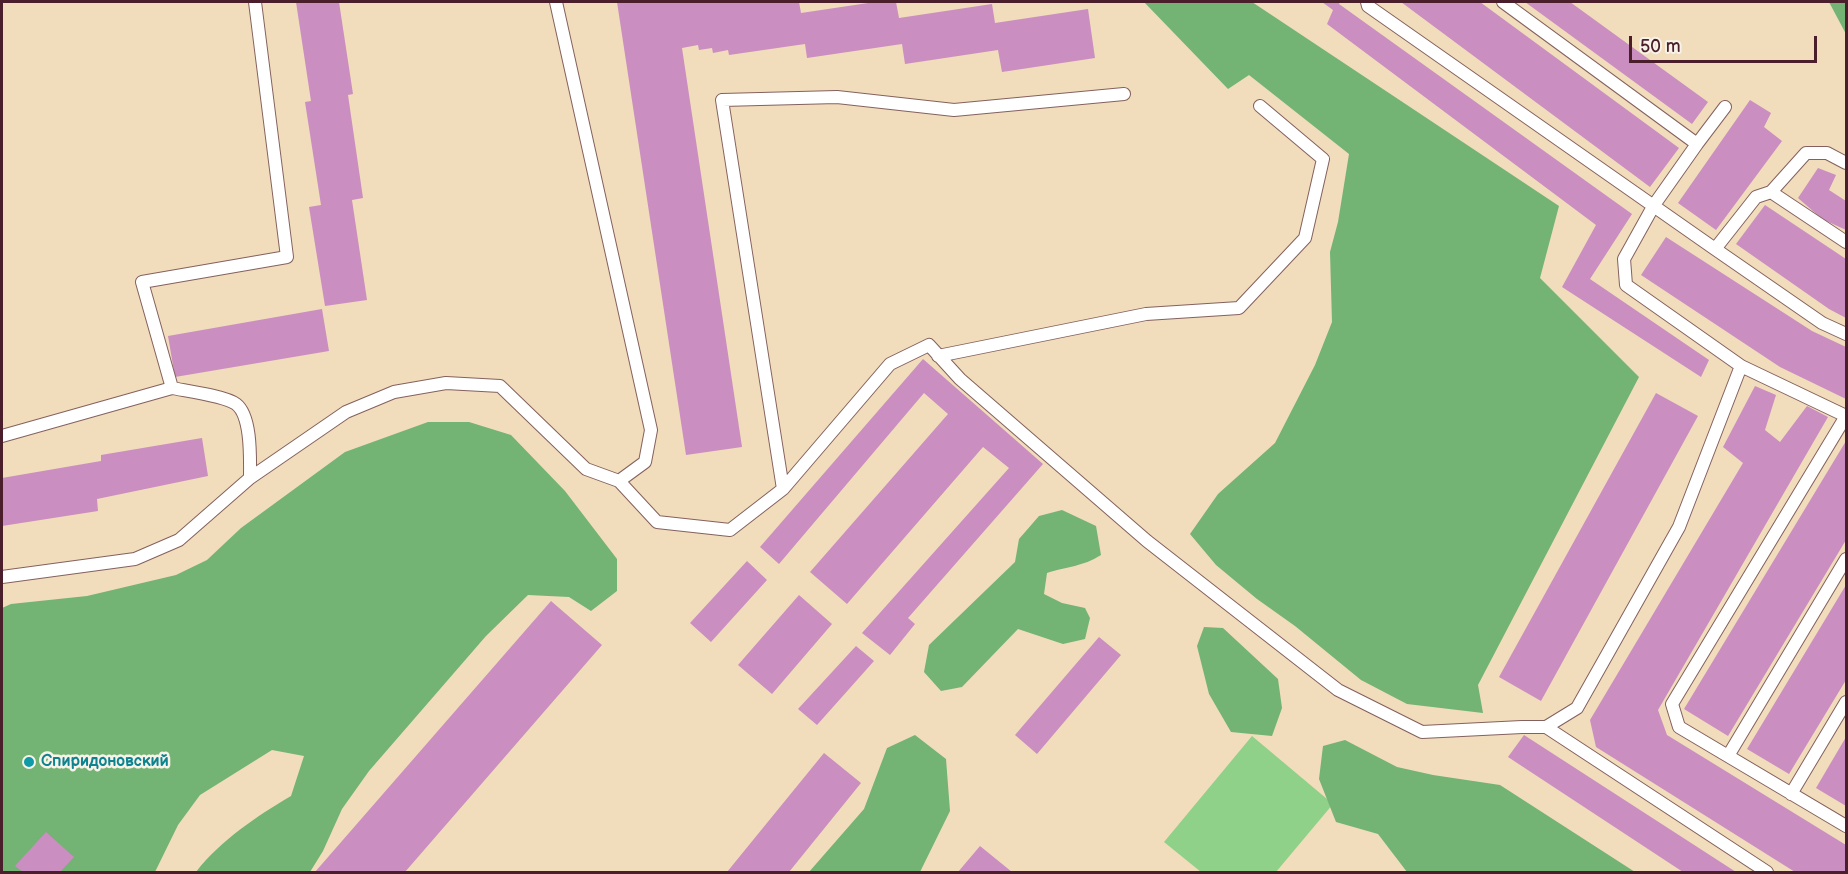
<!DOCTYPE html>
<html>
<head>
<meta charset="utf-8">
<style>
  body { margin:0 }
  #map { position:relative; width:1848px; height:874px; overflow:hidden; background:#f1dcbc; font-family:"Balsamiq Sans",sans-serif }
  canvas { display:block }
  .frame { position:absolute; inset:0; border:3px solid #4a1f2b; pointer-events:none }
  .scale { position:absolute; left:1629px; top:36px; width:188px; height:27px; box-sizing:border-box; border:3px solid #4a1f2b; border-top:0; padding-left:8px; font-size:18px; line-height:21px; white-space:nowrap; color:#4a1f2b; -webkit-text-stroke:4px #f7f3e8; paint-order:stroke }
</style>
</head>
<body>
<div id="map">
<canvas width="1848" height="874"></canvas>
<div class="frame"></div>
<div class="scale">50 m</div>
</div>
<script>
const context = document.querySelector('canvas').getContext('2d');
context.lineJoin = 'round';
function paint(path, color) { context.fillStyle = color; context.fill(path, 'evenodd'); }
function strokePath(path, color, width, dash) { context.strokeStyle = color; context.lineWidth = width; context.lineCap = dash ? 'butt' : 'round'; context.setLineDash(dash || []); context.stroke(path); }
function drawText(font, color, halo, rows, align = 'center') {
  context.font = font + ' "Balsamiq Sans",sans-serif'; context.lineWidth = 5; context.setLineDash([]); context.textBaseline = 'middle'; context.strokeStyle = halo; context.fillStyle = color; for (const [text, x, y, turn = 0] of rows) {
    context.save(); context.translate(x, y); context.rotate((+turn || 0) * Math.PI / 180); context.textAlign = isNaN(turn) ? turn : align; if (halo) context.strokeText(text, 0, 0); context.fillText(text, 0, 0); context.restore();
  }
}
paint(new Path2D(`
  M 1252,736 L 1333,804 L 1276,872 L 1201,872 L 1164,842 Z`), '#8fd188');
paint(new Path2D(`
  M 1144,2 L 1252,2 L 1559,206 L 1540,278 L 1639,377 L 1478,685 L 1483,713 L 1407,704 L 1361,680 L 1295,626 L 1257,599 L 1216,565 L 1190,534 L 1218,494 L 1275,443 L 1315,365 L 1332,322 L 1330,252 L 1338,222 L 1349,154 L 1249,75 L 1228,89 Z
  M 1829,2 L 1846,2 L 1846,34 Z
  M 428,422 L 469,422 L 511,435 L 565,491 L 617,559 L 617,591 L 591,611 L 569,597 L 528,595 L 486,636 L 369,771 L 342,809 L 323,851 L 310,872 L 196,872 C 221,840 257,816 291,796 L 304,756 L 272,750 L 200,795 L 178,825 L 155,872 L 2,872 L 2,608 L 11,604 L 87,596 L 176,575 L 207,560 L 241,528 L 345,452 Z
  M 1062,510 L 1096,526 L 1101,555 C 1082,567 1068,566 1047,573 L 1044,594 L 1062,603 L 1085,608 L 1090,618 L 1085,639 L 1063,644 L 1018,629 L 962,687 L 941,691 L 924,672 L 929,645 L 1015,562 L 1019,539 L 1039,516 Z
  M 1204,627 L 1223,628 L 1278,679 L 1282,708 L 1272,736 L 1231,732 L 1209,694 L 1197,646 Z
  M 915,735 L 946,759 L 950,811 L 920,872 L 809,872 L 864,809 L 887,748 Z
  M 1345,740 L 1397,767 L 1433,775 L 1500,785 L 1635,872 L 1407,872 L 1378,834 L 1336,822 L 1319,779 L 1323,746 Z`), '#73b374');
paint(new Path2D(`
  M 296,2 L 339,2 L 353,94 L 348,95 L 363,198 L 352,200 L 367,300 L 325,306 L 309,207 L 321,205 L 305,102 L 311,101 Z
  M 617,2 L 799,2 L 801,13 L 875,2 L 896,2 L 899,18 L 992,4 L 995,23 L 1088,9 L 1095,58 L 1002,72 L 998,50 L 905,64 L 902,44 L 807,58 L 805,44 L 729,55 L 728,50 L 713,53 L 712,48 L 699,50 L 698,45 L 682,48 L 742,447 L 686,455 Z
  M 1322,2 L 1340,2 L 1339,4 L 1632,214 L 1590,279 L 1709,360 L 1701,377 L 1562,287 L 1596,225 L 1327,24 L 1333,10 Z
  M 1401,2 L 1480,2 L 1679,148 L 1650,187 Z
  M 1525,2 L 1570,2 L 1708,102 L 1692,124 Z
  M 1750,100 L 1771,113 L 1764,127 L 1782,141 L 1716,230 L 1678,203 Z
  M 1818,168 L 1836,175 L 1829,190 L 1846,201 L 1846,230 L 1822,219 L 1798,198 Z
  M 1765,205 L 1846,259 L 1846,318 L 1829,309 L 1736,244 Z
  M 1666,237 L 1812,331 L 1846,347 L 1846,399 L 1780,367 L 1641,275 Z
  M 322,309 L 329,351 L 175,377 L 168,336 Z
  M 923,359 L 1043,464 L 908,618 L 915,624 L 890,655 L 862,633 L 1009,468 L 983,447 L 847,604 L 810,572 L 948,414 L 924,393 L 779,564 L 760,547 Z
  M 1755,386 L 1776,395 L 1765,430 L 1780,442 L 1807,406 L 1828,417 L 1658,710 L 1667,735 L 1846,845 L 1846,872 L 1795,872 L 1596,747 L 1590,720 L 1743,463 L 1723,447 Z
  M 1656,393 L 1698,416 L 1541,701 L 1499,677 Z
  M 202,438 L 208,476 L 97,499 L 98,511 L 2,526 L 2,478 L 101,461 L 101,455 Z
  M 1846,441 L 1846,540 L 1728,736 L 1684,709 Z
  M 747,561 L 767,580 L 711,642 L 690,623 Z
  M 1846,585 L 1846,680 L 1789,774 L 1747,749 Z
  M 799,595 L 832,624 L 772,694 L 738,665 Z
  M 551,601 L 602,645 L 405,872 L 315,872 Z
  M 1099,637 L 1121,655 L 1037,754 L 1015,735 Z
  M 856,646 L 874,661 L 817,725 L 798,709 Z
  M 1524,735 L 1736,872 L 1683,872 L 1508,757 Z
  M 1846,737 L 1846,806 L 1816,788 Z
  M 824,753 L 861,783 L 789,872 L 727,872 Z
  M 46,832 L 74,857 L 60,872 L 23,872 L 15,866 Z
  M 980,846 L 1012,872 L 958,872 Z`), '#ca8ec0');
const lane = new Path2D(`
  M 556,2 L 651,430 L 645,462 L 619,481
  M 1367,2 L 1368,6 L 1715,249 L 1756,197 L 1771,192 L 1846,242
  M 1503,2 L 1697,144 L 1725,107
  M 1697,144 L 1654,205 L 1624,259 L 1626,285 L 1741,366 L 1846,416
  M 1771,192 L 1806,153 L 1827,153 L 1846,163
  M 1715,249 L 1822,323 L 1846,334
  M 938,356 L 1146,314 L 1239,308 L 1305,238 L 1323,159 L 1260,106
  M 1741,366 L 1679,527 L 1577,708 L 1546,727 L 1767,872
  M 1846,416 L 1672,704 L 1679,727 L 1846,826
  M 2,436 L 172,388
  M 250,478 C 250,460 252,416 236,404 C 225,396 187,391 172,388 L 142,282 L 287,257 L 255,2
  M 783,489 L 722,100 L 837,97 L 954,110 L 1124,94
  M 2,577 L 135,559 L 179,540 L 250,478 L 346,412 L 394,392 L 446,383 L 500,386 L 586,469 L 619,481 L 657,522 L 730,530 L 783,489 L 890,364 L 929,345 L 960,379 L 1147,541 L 1338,690 L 1422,732 L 1522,727 L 1546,727
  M 1728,756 L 1846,559
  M 1791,794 L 1846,702`);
strokePath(lane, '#84615e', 14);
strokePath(lane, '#fff', 12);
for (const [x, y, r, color] of [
  [29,762,6,"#0f9aa8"]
]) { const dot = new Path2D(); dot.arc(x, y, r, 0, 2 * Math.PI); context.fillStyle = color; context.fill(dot); strokePath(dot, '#f7f3e8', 2); }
drawText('bold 16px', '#0d838f', '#f7f3e8', [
  ["Спиридоновский",41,762]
], 'left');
</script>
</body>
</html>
